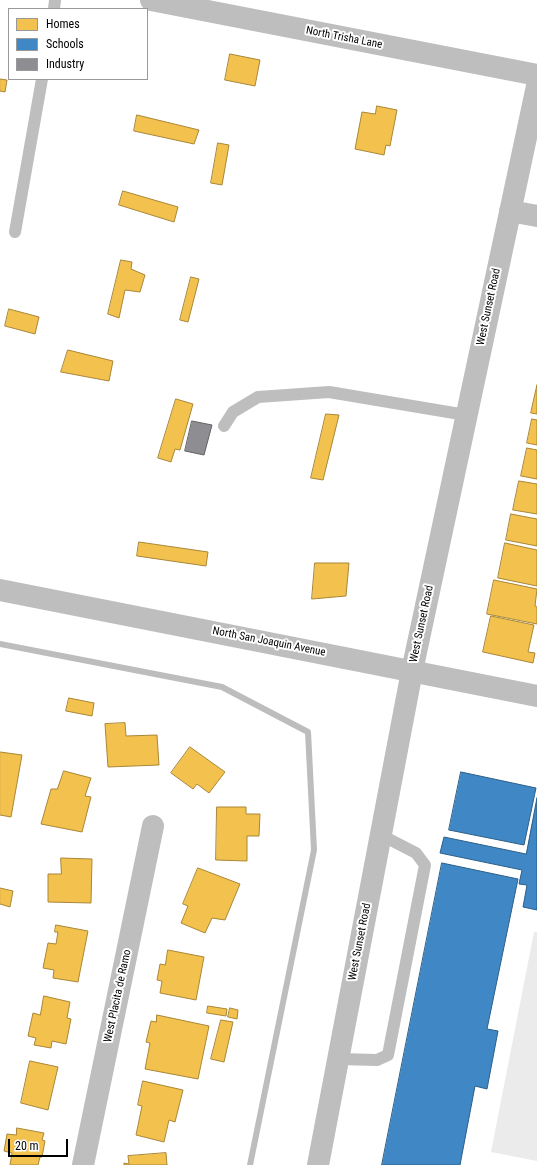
<!DOCTYPE html>
<html>
<head>
<meta charset="utf-8">
<style>
  body { margin:0 }
  #map { position:relative; width:537px; height:1165px; overflow:hidden; background:#fff; font-family:"Roboto Condensed",sans-serif }
  canvas { display:block }
  .legend { position:absolute; left:8px; top:8px; width:140px; height:72px; box-sizing:border-box; background:#fff; border:1px solid #999; margin:0; padding:5px 7px; list-style:none; font-size:12px; color:#000 }
  .legend li { display:flex; align-items:center; gap:8px; height:20px }
  .legend b { width:20px; border:1px solid #999 }
  .scale { position:absolute; left:8px; top:1139px; width:60px; height:18px; box-sizing:border-box; border:2px solid #000; border-top:0; padding-left:5px; font-size:12px; line-height:14px; white-space:nowrap; color:#000; -webkit-text-stroke:3px #fff; paint-order:stroke }
</style>
</head>
<body>
<div id="map">
<canvas width="537" height="1165"></canvas>
<ul class="legend">
<li><b style="height:11px;background:#f2c14e"></b>Homes</li>
<li><b style="height:11px;background:#3f88c5"></b>Schools</li>
<li><b style="height:11px;background:#8d8d92"></b>Industry</li>
</ul>
<div class="scale">20 m</div>
</div>
<script>
const context = document.querySelector('canvas').getContext('2d');
context.lineJoin = 'round';
function paint(path, color) { context.fillStyle = color; context.fill(path, 'evenodd'); }
function strokePath(path, color, width, dash) { context.strokeStyle = color; context.lineWidth = width; context.lineCap = dash ? 'butt' : 'round'; context.setLineDash(dash || []); context.stroke(path); }
function drawText(font, color, halo, rows, align = 'center') {
  context.font = font + ' "Roboto Condensed",sans-serif'; context.lineWidth = 4; context.setLineDash([]); context.textBaseline = 'middle'; context.strokeStyle = halo; context.fillStyle = color; for (const [text, x, y, turn = 0] of rows) {
    context.save(); context.translate(x, y); context.rotate((+turn || 0) * Math.PI / 180); context.textAlign = isNaN(turn) ? turn : align; if (halo) context.strokeText(text, 0, 0); context.fillText(text, 0, 0); context.restore();
  }
}
paint(new Path2D(`
  M 534,932 L 537,932 L 537,1161 L 491,1152 Z`), '#ebebeb');
const homes = new Path2D(`
  M 230,54 L 260,60 L 255,86 L 225,80 Z
  M 0,79 L 7,80 L 5,92 L 0,91 Z
  M 377,106 L 397,110 L 390,146 L 386,145 L 384,155 L 355,149 L 362,112 L 375,114 Z
  M 137,115 L 199,130 L 194,144 L 134,131 Z
  M 218,143 L 229,145 L 222,185 L 211,183 Z
  M 123,191 L 178,207 L 174,222 L 119,205 Z
  M 121,260 L 132,262 L 131,269 L 145,275 L 140,292 L 125,290 L 119,318 L 108,314 Z
  M 191,277 L 199,279 L 188,322 L 180,320 Z
  M 9,309 L 39,317 L 35,334 L 5,326 Z
  M 68,350 L 113,361 L 109,381 L 61,372 Z
  M 537,385 L 537,414 L 531,413 Z
  M 176,399 L 193,404 L 180,450 L 175,449 L 171,462 L 158,458 Z
  M 326,414 L 339,415 L 323,480 L 311,478 Z
  M 532,419 L 537,420 L 537,445 L 527,443 Z
  M 527,448 L 537,450 L 537,479 L 521,476 Z
  M 519,481 L 537,484 L 537,514 L 513,510 Z
  M 511,514 L 537,519 L 537,546 L 506,540 Z
  M 139,542 L 208,552 L 206,566 L 137,556 Z
  M 505,543 L 537,550 L 537,586 L 498,578 Z
  M 315,563 L 349,563 L 346,596 L 312,599 Z
  M 494,580 L 537,589 L 535,606 L 537,607 L 537,624 L 487,614 Z
  M 491,616 L 534,625 L 528,652 L 535,653 L 533,663 L 483,652 Z
  M 69,698 L 94,703 L 92,716 L 66,711 Z
  M 125,723 L 126,736 L 157,735 L 159,765 L 108,767 L 105,724 Z
  M 190,747 L 225,772 L 209,793 L 197,784 L 193,789 L 171,773 Z
  M 0,752 L 22,755 L 11,817 L 0,815 Z
  M 64,771 L 91,778 L 85,796 L 91,797 L 82,832 L 41,824 L 51,789 L 57,789 Z
  M 217,807 L 246,807 L 246,814 L 260,814 L 259,836 L 247,836 L 247,861 L 216,860 Z
  M 61,858 L 92,859 L 91,903 L 48,902 L 48,874 L 61,874 Z
  M 198,868 L 240,884 L 225,920 L 212,918 L 205,933 L 181,923 L 188,906 L 183,904 Z
  M 0,888 L 13,891 L 10,907 L 0,904 Z
  M 56,925 L 88,931 L 78,982 L 53,978 L 54,970 L 43,968 L 48,943 L 56,944 L 58,932 L 55,932 Z
  M 168,950 L 204,957 L 196,1000 L 160,993 L 162,981 L 157,980 L 160,964 L 165,965 Z
  M 44,996 L 70,1002 L 67,1018 L 71,1019 L 66,1044 L 52,1041 L 51,1048 L 34,1045 L 36,1038 L 28,1036 L 33,1013 L 40,1015 Z
  M 208,1006 L 227,1009 L 226,1016 L 207,1013 Z
  M 230,1008 L 238,1010 L 237,1019 L 228,1017 Z
  M 157,1015 L 209,1026 L 198,1079 L 145,1069 L 150,1043 L 146,1042 L 151,1021 L 156,1022 Z
  M 221,1020 L 233,1022 L 224,1062 L 211,1059 Z
  M 30,1061 L 58,1067 L 48,1110 L 21,1103 Z
  M 143,1081 L 183,1090 L 175,1122 L 169,1120 L 164,1142 L 136,1135 L 142,1106 L 138,1105 Z
  M 17,1128 L 44,1133 L 42,1140 L 45,1141 L 42,1157 L 40,1157 L 38,1165 L 10,1165 L 12,1153 L 4,1151 L 7,1134 L 16,1135 Z
  M 166,1153 L 167,1165 L 124,1165 L 124,1163 L 129,1164 L 128,1156 Z`);
paint(homes, '#f2c14e');
strokePath(homes, '#a98737', 1);
const schools = new Path2D(`
  M 461,772 L 536,788 L 524,845 L 449,830 Z
  M 537,798 L 537,910 L 523,907 L 527,885 L 519,884 L 522,870 L 440,853 L 444,837 L 526,854 Z
  M 442,863 L 518,879 L 487,1029 L 498,1031 L 487,1089 L 475,1086 L 460,1165 L 382,1165 Z`);
paint(schools, '#3f88c5');
strokePath(schools, '#2c5f8a', 1);
const industry = new Path2D(`
  M 192,421 L 212,425 L 204,455 L 185,451 Z`);
paint(industry, '#8d8d92');
strokePath(industry, '#636366', 1);
strokePath(new Path2D(`
  M 0,644 L 222,687 L 308,732 L 314,850 L 250,1165`), '#bdbdbd', 6);
strokePath(new Path2D(`
  M 54,9 L 55,0
  M 15,232 L 42,79
  M 224,426 L 233,412 L 258,397 L 329,392 L 466,415
  M 338,1059 L 377,1060 L 388,1055 L 425,865 L 416,853 L 381,835`), '#bebebe', 12);
strokePath(new Path2D(`
  M 151,0 L 537,75
  M 510,211 L 537,216
  M 0,590 L 537,696
  M 83,1165 L 153,826
  M 318,1165 L 412,671 L 537,86`), '#bebebe', 22);
drawText('11px', '#000', '#fff', [
  ["North Trisha Lane",344,38,11],
  ["West Sunset Road",489,307,-78],
  ["West Sunset Road",422,624,-78],
  ["North San Joaquin Avenue",269,642,11],
  ["West Sunset Road",360,942,-79],
  ["West Placita de Ramo",118,996,-78]
]);
</script>
</body>
</html>
